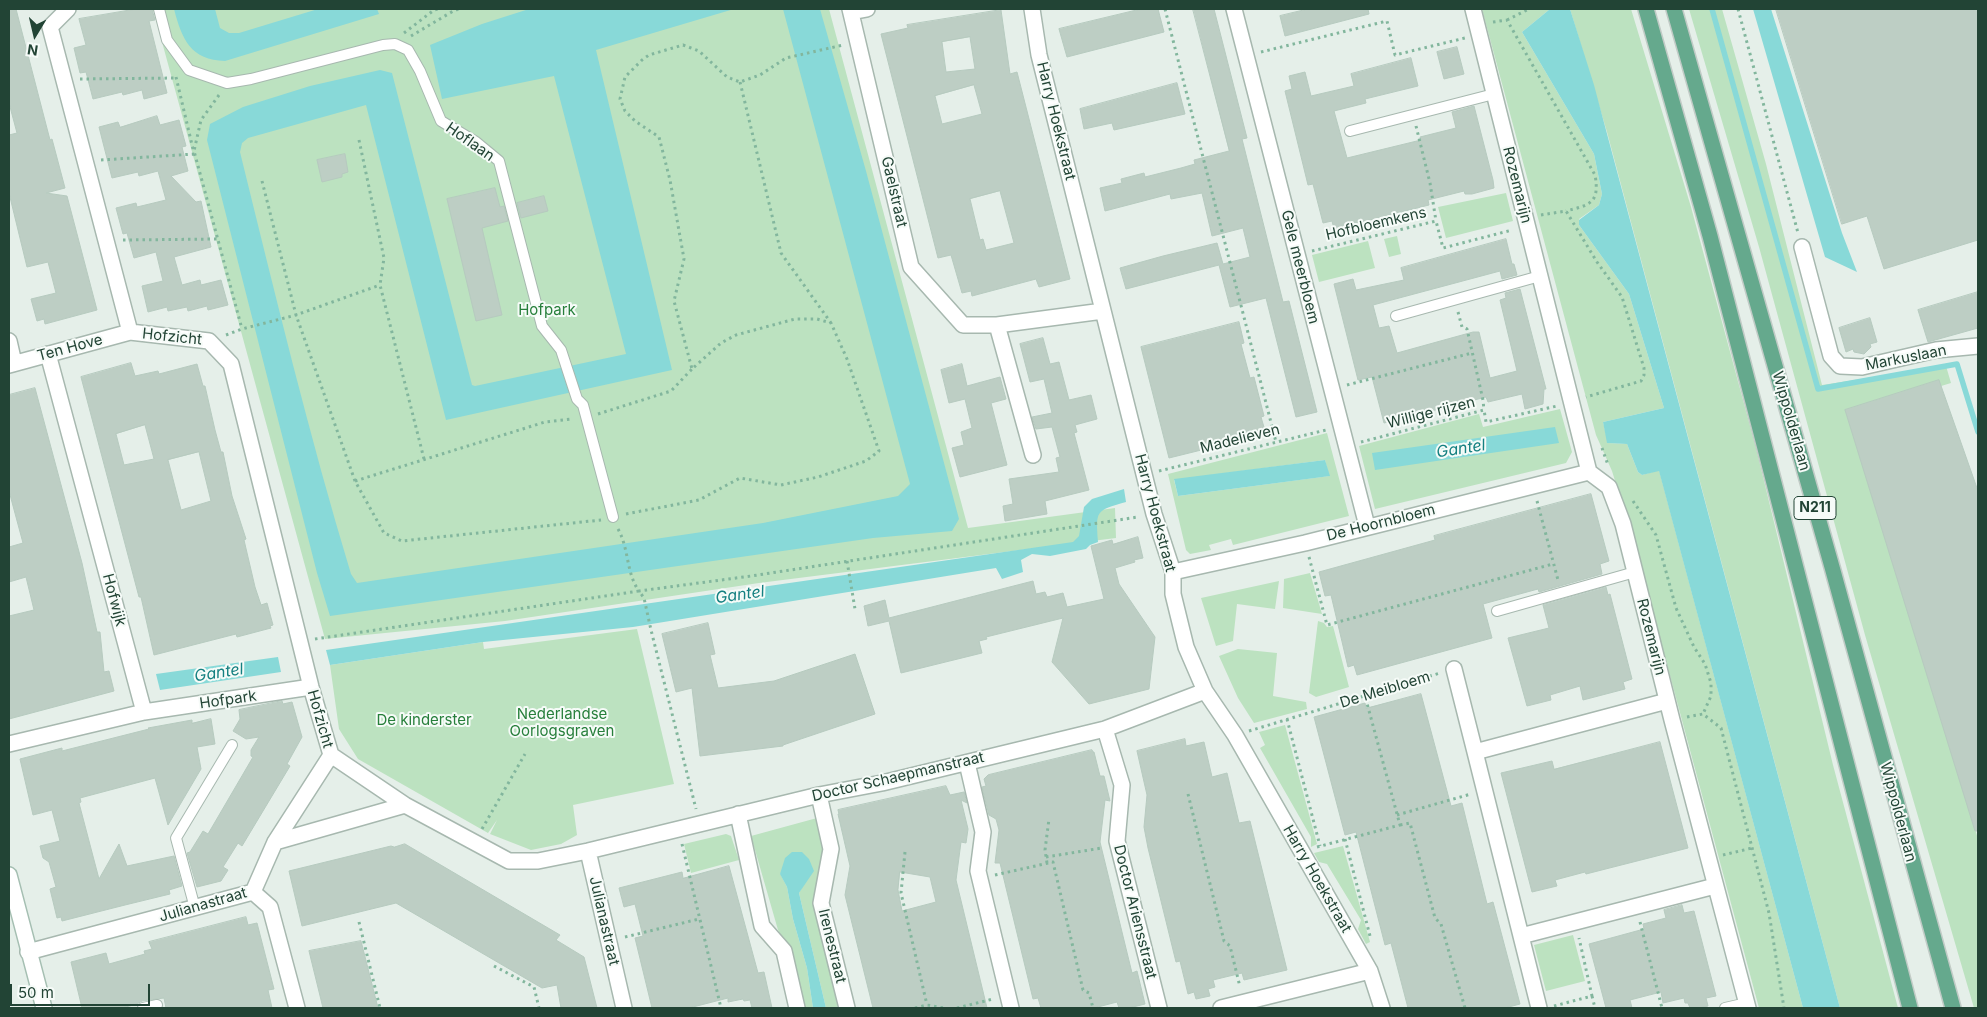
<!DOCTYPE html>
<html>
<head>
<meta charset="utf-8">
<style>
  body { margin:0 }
  #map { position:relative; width:1987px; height:1017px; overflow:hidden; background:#e5efe9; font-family:Inter,sans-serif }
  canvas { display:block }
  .frame { position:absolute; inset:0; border:10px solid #224435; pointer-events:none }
  .north { position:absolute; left:10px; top:10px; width:50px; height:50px; -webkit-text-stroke:4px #f6fbf8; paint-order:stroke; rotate:189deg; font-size:14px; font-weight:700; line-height:20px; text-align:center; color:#224435 }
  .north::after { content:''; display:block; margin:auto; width:18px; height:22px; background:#224435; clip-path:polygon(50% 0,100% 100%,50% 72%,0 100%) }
  .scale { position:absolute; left:10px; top:984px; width:140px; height:22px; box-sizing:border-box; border:2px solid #224435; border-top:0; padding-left:6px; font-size:15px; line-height:18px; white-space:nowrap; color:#224435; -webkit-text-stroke:4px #f6fbf8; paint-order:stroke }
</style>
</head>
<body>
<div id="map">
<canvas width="1987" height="1017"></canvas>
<div class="frame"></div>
<div class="north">N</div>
<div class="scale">50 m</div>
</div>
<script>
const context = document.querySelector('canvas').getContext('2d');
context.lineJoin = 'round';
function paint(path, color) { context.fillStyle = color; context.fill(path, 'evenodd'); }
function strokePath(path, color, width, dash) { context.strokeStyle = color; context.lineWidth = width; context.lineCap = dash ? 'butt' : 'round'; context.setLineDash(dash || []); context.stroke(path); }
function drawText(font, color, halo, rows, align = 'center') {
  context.font = font + ' Inter,sans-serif'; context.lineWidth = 4; context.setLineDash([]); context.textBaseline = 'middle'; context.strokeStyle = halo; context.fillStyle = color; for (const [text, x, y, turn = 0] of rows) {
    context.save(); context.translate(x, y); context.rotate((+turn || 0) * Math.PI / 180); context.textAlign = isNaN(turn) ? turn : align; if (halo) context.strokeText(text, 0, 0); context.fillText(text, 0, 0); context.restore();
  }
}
paint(new Path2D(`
  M 153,9 L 829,9 L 968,528 L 1115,508 L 1116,538 L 759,583 L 505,621 L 325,639 Z
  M 1482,9 L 1550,9 L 1522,32 L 1594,154 L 1602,194 L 1599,205 L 1579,219 L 1579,225 L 1629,294 L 1664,408 L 1603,422 L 1608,443 L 1627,444 L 1638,472 L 1642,475 L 1659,470 L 1803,1008 L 1759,1008 L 1637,552 L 1612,471 L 1596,435 Z
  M 1570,9 L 1631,9 L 1691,207 L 1756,448 L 1833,765 L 1898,1008 L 1840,1008 L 1607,132 Z
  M 1689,9 L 1722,9 L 1766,164 L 1822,385 L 1946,366 L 1951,383 L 1853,413 L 1978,839 L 1978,1008 L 1974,1008 L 1865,635 L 1759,247 Z
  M 1506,193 L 1513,221 L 1446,238 L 1438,207 Z
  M 1397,236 L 1401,254 L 1389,257 L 1384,239 Z
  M 1368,241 L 1375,268 L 1319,282 L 1312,255 Z
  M 1560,409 L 1572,452 L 1566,463 L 1375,509 L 1359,446 L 1479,414 L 1483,427 Z
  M 1327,433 L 1349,516 L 1233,545 L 1231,539 L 1209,545 L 1211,550 L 1190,554 L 1186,550 L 1168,474 ZM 1325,460 L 1329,476 L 1178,496 L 1174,480 Z
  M 1310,573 L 1322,614 L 1283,608 L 1284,579 Z
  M 1279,581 L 1275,609 L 1237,604 L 1233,641 L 1216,646 L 1201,598 Z
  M 1318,621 L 1324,623 L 1327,627 L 1333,626 L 1349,687 L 1316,697 L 1309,693 Z
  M 637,629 L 674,784 L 573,805 L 577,835 L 561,844 L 531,850 L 490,834 L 497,820 L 488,833 L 358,759 L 339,729 L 330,665 L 483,642 L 484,649 Z
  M 1238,649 L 1277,653 L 1273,696 L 1306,702 L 1307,709 L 1254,723 L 1238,698 L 1219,656 Z
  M 1285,725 L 1317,844 L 1311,847 L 1311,837 L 1260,748 L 1265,745 L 1259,732 Z
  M 817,818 L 824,840 L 814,906 L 838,1008 L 826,1008 L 799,893 L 804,884 L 780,873 L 787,887 L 793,919 L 807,968 L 813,1008 L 804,1008 L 791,953 L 778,930 L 751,836 Z
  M 726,834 L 731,836 L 739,860 L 691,873 L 684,844 Z
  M 1343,846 L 1370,942 L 1366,944 L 1358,929 L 1361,920 L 1327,864 L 1319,862 L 1314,853 Z
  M 1573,935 L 1585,981 L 1546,991 L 1534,945 Z`), '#bce2c0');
paint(new Path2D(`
  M 174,9 L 215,9 L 220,28 L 229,33 L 239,33 L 318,9 L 377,9 L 379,14 L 225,61 C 191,60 182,40 174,9 Z
  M 529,9 L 734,9 L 596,50 L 672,370 L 446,420 L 366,105 L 248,138 L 242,143 L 240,152 C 275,294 309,435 351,574 L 357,583 L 763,523 L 898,496 L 910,484 L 783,9 L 820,9 L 866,171 L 959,519 L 952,531 L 873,538 L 330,616 L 317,573 L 207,140 L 210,124 L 243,107 L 310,86 L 380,70 L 392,73 L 472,385 L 475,386 L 626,354 L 554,76 L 442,99 L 430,45 L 482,24 Z
  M 1550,9 L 1570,9 L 1594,85 L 1840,1008 L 1803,1008 L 1659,471 L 1642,475 L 1638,472 L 1627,444 L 1607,443 L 1603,422 L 1664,408 L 1629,294 L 1579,225 L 1579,220 L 1599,205 L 1602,194 L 1594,154 L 1522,32 Z
  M 1753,9 L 1771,9 L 1842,233 L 1857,272 L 1825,257 Z
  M 1555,427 L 1559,443 L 1375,470 L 1372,453 Z
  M 1325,460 L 1330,476 L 1178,496 L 1174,479 Z
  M 1124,489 L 1126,502 C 1095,511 1096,510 1098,542 L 1090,545 L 1086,549 L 1050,556 L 1032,554 L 1021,560 L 1023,572 L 1002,579 L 996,568 L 633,627 L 483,642 L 330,665 L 326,650 L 1073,542 L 1079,536 L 1084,507 L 1092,499 Z
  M 278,657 L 281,672 L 160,690 L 156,674 Z
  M 792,852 L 802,852 L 809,859 L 814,871 L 799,893 L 826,1008 L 813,1008 L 807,968 L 793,919 L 787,887 L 780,874 L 785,858 Z`), '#88d9d8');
strokePath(new Path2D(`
  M 1712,9 L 1818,389 L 1957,364 L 1978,432`), '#88d9d8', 5.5);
const building = new Path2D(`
  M 9,9 L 16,9 L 50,140 L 52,139 L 65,188 L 46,193 L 67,196 L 97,310 L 45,324 L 44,319 L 37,321 L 31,299 L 56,293 L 48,262 L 27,267 L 9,193 L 9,135 L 17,133 L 9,103 Z
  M 136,9 L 152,9 L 155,20 L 149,21 L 167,93 L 144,99 L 142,90 L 123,95 L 122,92 L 93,99 L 86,72 L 80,73 L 74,48 L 86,45 L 79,19 Z
  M 1141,9 L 1158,9 L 1164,32 L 1067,57 L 1059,29 Z
  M 1193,9 L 1214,9 L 1247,138 L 1242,139 L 1283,302 L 1289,301 L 1317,412 L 1296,417 L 1266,298 L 1230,307 L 1219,265 L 1126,289 L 1120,268 L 1163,256 L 1217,243 L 1223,264 L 1250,257 L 1243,228 L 1212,236 L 1202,193 L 1171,199 L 1170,194 L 1105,211 L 1100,188 L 1122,183 L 1121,179 L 1144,173 L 1145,177 L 1181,168 L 1195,164 L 1194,160 L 1229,151 Z
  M 1308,9 L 1368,9 L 1369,14 L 1285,36 L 1280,16 Z
  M 1776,9 L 1978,9 L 1978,240 L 1884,269 L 1867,216 L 1842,224 Z
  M 1001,10 L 1010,74 L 1017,72 L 1070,279 L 1039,287 L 1036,279 L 972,296 L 971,291 L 962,293 L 951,255 L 938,258 L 881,34 L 908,28 L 907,25 ZM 970,37 L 975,69 L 946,72 L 942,42 ZM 974,85 L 982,114 L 942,124 L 935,96 ZM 1000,191 L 1014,243 L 986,250 L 983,239 L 980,240 L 970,199 Z
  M 1457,47 L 1464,74 L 1444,79 L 1437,52 Z
  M 1411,58 L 1418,86 L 1365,99 L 1366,103 L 1334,111 L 1347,158 L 1421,140 L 1420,137 L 1456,128 L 1452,112 L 1474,106 L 1493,180 L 1494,188 L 1472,194 L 1465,194 L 1464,191 L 1428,200 L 1429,205 L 1334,229 L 1332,221 L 1323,223 L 1313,184 L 1308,185 L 1285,91 L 1292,89 L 1289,76 L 1305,72 L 1311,96 L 1354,86 L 1351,74 Z
  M 1177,83 L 1185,114 L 1114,130 L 1112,123 L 1084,129 L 1080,109 Z
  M 157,116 L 160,125 L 179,120 L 186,146 L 182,147 L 188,171 L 171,176 L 196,202 L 201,201 L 211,247 L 174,257 L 182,285 L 200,280 L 201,285 L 221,280 L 228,305 L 208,310 L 207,306 L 188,311 L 187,307 L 168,311 L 167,307 L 148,312 L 142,286 L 163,281 L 156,252 L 134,258 L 127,233 L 123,234 L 116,208 L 136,203 L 137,207 L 166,200 L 158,171 L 139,176 L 138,172 L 112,178 L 99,127 L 118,122 L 120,127 Z
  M 345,154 L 348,172 L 342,174 L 342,177 L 322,182 L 317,160 Z
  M 495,188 L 500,207 L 504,206 L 508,221 L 482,228 L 502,315 L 476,321 L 447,199 Z
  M 544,196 L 548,211 L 521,218 L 517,203 Z
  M 1506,239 L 1512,264 L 1514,264 L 1517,275 L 1502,279 L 1500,271 L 1373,305 L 1379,328 L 1389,326 L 1397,353 L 1473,332 L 1479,332 L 1490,378 L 1517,371 L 1500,300 L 1506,298 L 1505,293 L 1520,289 L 1546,389 L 1544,389 L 1543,404 L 1525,409 L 1522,394 L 1488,402 L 1486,397 L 1384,423 L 1372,377 L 1358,380 L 1334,284 L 1353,279 L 1356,290 L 1404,280 L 1401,268 Z
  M 1978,292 L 1978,328 L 1928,342 L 1918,310 Z
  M 1870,318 L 1877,342 L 1870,344 L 1871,347 L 1864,354 L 1854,352 L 1853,349 L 1846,352 L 1839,328 Z
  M 1239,322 L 1244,343 L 1241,344 L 1250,378 L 1254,377 L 1264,416 L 1261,417 L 1266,434 L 1169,458 L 1141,347 Z
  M 1043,338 L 1050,364 L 1059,362 L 1069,400 L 1091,395 L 1097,419 L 1075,425 L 1077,432 L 1074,433 L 1089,490 L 1045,501 L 1047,514 L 1005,521 L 1003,506 L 1013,504 L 1009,479 L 1059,472 L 1056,458 L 1060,457 L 1052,427 L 1036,429 L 1032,417 L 1052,413 L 1044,379 L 1030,382 L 1020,344 Z
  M 131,363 L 135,376 L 158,371 L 159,374 L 197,364 L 203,386 L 205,386 L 215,430 L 221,452 L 223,452 L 232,496 L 246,539 L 244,540 L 255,587 L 261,605 L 267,603 L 273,625 L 270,626 L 271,628 L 237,637 L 236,634 L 154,655 L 141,597 L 139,597 L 81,377 ZM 145,425 L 154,459 L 124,465 L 116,434 ZM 199,452 L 211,501 L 181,510 L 168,460 Z
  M 962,364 L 967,386 L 1000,377 L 1006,399 L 991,403 L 1007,465 L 960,477 L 952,448 L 964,445 L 961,432 L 972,428 L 965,399 L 949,403 L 941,370 Z
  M 1939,380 L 1978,491 L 1978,831 L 1975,831 L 1845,410 Z
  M 35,388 L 82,563 L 97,632 L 100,632 L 104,672 L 109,671 L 114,691 L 9,719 L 9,616 L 34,610 L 26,577 L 9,582 L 9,547 L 23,543 L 9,491 L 9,395 Z
  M 1591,494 L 1609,561 L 1600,564 L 1602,574 L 1539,592 L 1538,589 L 1483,604 L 1492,638 L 1357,675 L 1354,665 L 1348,667 L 1331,595 L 1325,596 L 1319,572 L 1435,540 L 1434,536 Z
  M 1138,537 L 1143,558 L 1134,560 L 1135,562 L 1115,568 L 1119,584 L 1155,637 L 1149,689 L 1089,704 L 1052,662 L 1063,618 L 986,637 L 987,639 L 979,641 L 982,653 L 901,673 L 889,621 L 868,626 L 864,606 L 885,600 L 889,618 L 1033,581 L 1036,594 L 1045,592 L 1047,597 L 1063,593 L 1067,607 L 1104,599 L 1091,546 L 1112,540 L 1113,544 Z
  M 1606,587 L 1608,595 L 1610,594 L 1632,679 L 1623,682 L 1625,689 L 1583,700 L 1580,686 L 1550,695 L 1551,700 L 1527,706 L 1508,638 L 1549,628 L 1543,605 Z
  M 708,623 L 715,654 L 710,655 L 718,688 L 774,681 L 855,654 L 875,714 L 783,745 L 783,746 L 700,756 L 692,688 L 676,692 L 662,634 Z
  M 1421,694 L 1451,806 L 1462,803 L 1487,904 L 1493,902 L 1520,1004 L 1505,1008 L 1408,1008 L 1391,943 L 1385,945 L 1356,832 L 1345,835 L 1314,717 L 1365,703 L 1366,708 Z
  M 282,701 L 283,704 L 292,702 L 302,737 L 287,764 L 290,766 L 242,846 L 238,843 L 223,867 L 228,870 L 221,881 L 197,887 L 187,853 L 190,852 L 203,831 L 208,834 L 253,757 L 251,756 L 251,750 L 259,737 L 246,739 L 233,731 L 240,719 L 239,710 Z
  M 211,719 L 215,744 L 197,747 L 201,769 L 168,825 L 155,778 L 80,798 L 81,802 L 79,803 L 99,879 L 119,844 L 127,866 L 174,856 L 182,886 L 169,890 L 170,894 L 125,905 L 62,921 L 61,917 L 57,918 L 50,889 L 56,887 L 49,862 L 43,858 L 40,846 L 60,841 L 52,810 L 33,815 L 20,759 L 62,748 L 62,751 L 149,729 L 148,728 L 192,720 L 192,723 Z
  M 1185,739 L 1186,746 L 1204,742 L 1212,777 L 1227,773 L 1239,823 L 1250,821 L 1287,970 L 1244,980 L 1242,973 L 1213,980 L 1215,987 L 1208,989 L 1210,996 L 1196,999 L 1194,992 L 1188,994 L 1180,961 L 1176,962 L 1148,848 L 1144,827 L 1147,795 L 1137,751 Z
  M 1660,742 L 1688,848 L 1586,874 L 1585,872 L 1555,880 L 1557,886 L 1532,892 L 1501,773 L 1552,761 L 1554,769 Z
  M 1092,750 L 1093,752 L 1094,752 L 1100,776 L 1104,776 L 1110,801 L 1105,800 L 1100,842 L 1132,973 L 1137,971 L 1145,1004 L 1129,1008 L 1119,1008 L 1117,1002 L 1094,1008 L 1041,1008 L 1038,998 L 1033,999 L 1000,863 L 995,863 L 999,830 L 996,819 L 989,815 L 982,787 L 986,786 L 984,779 L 988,775 Z
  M 946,786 L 950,795 L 964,792 L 967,803 L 961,800 L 968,829 L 966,843 L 961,842 L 956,880 L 987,1008 L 873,1008 L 845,895 L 850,866 L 838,814 L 839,814 L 838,810 ZM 900,872 L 930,877 L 936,902 L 902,911 L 898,890 Z
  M 405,844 L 560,935 L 556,940 L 584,957 L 597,1008 L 561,1008 L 557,985 L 542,988 L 396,903 L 302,926 L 289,871 L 391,846 L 394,847 Z
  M 729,866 L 758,973 L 764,972 L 772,1008 L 752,1008 L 750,1000 L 744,1001 L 743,999 L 728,1002 L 728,998 L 689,1008 L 652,1008 L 635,938 L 643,936 L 635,904 L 624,907 L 619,888 L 682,872 L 683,878 Z
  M 1682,905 L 1684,913 L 1694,911 L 1716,996 L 1706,998 L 1708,1006 L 1700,1008 L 1690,1008 L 1688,1003 L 1685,1003 L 1684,998 L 1663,1003 L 1661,992 L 1630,1000 L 1632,1008 L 1606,1008 L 1589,944 L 1644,929 L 1643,924 L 1666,918 L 1664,910 Z
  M 246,917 L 248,925 L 257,923 L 274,989 L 268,990 L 272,1008 L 166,1008 L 164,998 L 142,1001 L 137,1004 L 122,1008 L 82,1008 L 71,962 L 106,953 L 109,964 L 145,954 L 144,951 L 152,949 L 149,942 Z
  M 361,941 L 378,1008 L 323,1008 L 309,951 Z`);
paint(building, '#bdcec4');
strokePath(building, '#b6cabf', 1);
const lane = new Path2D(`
  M 159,9 L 167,40 L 189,70 L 227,83 L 251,79 L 383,45 L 395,44 L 408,50 L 420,71 L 441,121 L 476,142 L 499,161 L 542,326 L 561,350 L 577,399 L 583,405 L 613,517
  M 1350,131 L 1494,94
  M 1396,316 L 1540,276
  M 1497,611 L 1635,572
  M 195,908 L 176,838 L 232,745
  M 143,1008 L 157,1005
  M 1725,1008 L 1747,1003`);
const street = new Path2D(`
  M 68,9 L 50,27 L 130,332
  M 850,9 L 911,267 L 963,325 L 997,325 L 1103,311
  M 1032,9 L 1039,55 L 1154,514 L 1173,572 L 1173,594 L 1186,647 L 1205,691 L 1235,735 L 1370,971 L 1382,1008
  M 1234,9 L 1367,526
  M 1473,9 L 1589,472 L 1609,487 L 1623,524 L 1672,720 L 1748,1008
  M 851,12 L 867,9
  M 1802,247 L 1831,356 L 1840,366 L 1862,367 L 1936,350 L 1978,346
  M 997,325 L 1033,455
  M 9,341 L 14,363
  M 48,354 L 144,712
  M 9,365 L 130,332 L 209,341 L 231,364 L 311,687 L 331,755
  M 1173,572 L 1305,543 L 1589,472
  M 1454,669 L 1475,752
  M 1667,701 L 1475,752 L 1521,936 L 1715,886
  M 1105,729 L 1122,785 L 1117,841 L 1159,1008
  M 9,744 L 144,712 L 311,687
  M 331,755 L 405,805 L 509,861 L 538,861 L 588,851 L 819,795 L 882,783 L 1105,729 L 1205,691
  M 967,763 L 983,832 L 978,871 L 1011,1008
  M 819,795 L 831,849 L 821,903 L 847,1008
  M 738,814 L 762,926 L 784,951 L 797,1008
  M 275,842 L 405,805
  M 588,851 L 624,1008
  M 253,892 L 270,907 L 297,1008
  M 1521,936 L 1539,1008
  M 28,952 L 253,892 L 275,842 L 331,755
  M 1221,1008 L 1370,971`);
const secondary = new Path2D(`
  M 9,875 L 44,1008`);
const primary = new Path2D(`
  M 1646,9 L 1710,236 L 1910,1008
  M 1674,9 L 1832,567 L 1953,1008`);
strokePath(lane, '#a7b8af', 12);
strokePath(street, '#a7b8af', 18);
strokePath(secondary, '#a5bfb2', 18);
strokePath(primary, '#c1cbc6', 18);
strokePath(new Path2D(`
  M 1165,9 L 1276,442
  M 1738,9 L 1798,233
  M 1507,20 L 1529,9
  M 1493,22 L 1507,20 L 1595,175 C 1600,203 1590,205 1566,211
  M 404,33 L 434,10 L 438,9
  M 411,36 L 455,10 L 461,9
  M 1261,52 L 1387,21 L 1395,55 L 1465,38
  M 176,77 L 193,149
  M 80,79 L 177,78
  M 740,82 L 781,253 L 831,323
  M 219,95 L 201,120 L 194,151 L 242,329
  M 1416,126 L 1430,183 L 1436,221
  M 359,140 L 384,258 L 380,285 L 424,459
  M 101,160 L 195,154
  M 262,181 L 296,315 L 355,481 L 384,533 L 402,541 L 601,520
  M 1541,215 L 1566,211 L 1597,262 L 1622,297 L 1644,368 L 1644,375 L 1641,381 L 1586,397
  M 123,240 L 218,239
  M 1312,251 L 1436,221 L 1443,248 L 1512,230
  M 1458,312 L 1462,327 L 1467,329 L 1483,400 L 1484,410
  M 226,335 L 242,329 L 296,315 L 380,285
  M 1347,385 L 1472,353
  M 598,414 L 671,391 L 692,369
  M 1361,442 L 1484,410 L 1486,422 L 1557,406
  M 1602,448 L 1608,465
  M 1159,471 L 1326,430
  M 355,481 L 545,422 L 572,419
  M 1537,501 L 1558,580
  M 1633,501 L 1656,535 L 1676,608 L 1694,647 L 1705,664 L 1711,683 L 1711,696 L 1703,714
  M 626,514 L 699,500 L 740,478 L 781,485 L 818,477 L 866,461 L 879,451 L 847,359 L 831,323 L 817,319 L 795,319 L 736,335 L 721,343 L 692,369 L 674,301 L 684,259 L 670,180 L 659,137 L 635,121 L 625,111 L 620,99 L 625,77 L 642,60 L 649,55 L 683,45 L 699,51 L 727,77 L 740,82 L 760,75 L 786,58 L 843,45
  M 618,529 C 629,548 626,573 639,591 L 751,576 L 1138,517
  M 1309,557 L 1327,625 L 1553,564
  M 847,561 L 855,609
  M 315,639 L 639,591 L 644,598 L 651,630 L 696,809
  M 1687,717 L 1703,714 L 1721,728 L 1769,913 L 1784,1008
  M 1287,719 L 1320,846
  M 1249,731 L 1440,673
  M 1188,794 L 1224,941 L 1230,946 L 1240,987
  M 1397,815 L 1471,794
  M 1400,825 L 1410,823 L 1435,918 L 1441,924 L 1465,1008
  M 482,829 L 525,754
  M 1345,839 L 1370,936
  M 682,844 L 721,1008
  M 1317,847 L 1400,825 L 1365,696
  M 905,852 L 901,893 L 927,1005
  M 1723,855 L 1752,848
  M 1046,857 L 1102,848
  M 1047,863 L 1045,850 L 1049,819
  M 995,875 L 1053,862 L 1083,990 L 1089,993 L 1093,1008
  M 359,922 L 380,1008
  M 1640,922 L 1662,1008
  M 625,937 L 699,919
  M 494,966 L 534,987 L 539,1008
  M 1592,996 L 1595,1008
  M 1554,1006 L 1592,996 L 1579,938
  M 915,1008 L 927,1005 L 944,1008
  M 957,1008 L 993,999`), '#82b69d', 3, [2.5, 4]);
strokePath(lane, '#fff', 10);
strokePath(street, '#fff', 15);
strokePath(secondary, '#fff', 15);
strokePath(primary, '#65a98d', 15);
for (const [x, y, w] of [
  [1815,508,42]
]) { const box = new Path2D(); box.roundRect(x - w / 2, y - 11.5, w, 23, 4); context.fillStyle = '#f6fbf8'; context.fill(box); strokePath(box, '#224435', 1); }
drawText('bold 14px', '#224435', null, [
  ["N211",1815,508]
]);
drawText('15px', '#224435', '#f6fbf8', [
  ["Harry Hoekstraat",1056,121,76],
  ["Hoflaan",470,142,35],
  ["Rozemarijn",1517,185,76],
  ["Gaelstraat",894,192,77],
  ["Hofbloemkens",1376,224,-13],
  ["Gele meerbloem",1300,267,76],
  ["Hofzicht",172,337,6],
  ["Ten Hove",70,348,-15],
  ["Markuslaan",1906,358,-11],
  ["Willige rijzen",1431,413,-14],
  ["Wippolderlaan",1791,421,74],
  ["Madelieven",1240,439,-14],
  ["Harry Hoekstraat",1155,513,75],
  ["De Hoornbloem",1381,523,-14],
  ["Hofwijk",114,600,75],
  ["Rozemarijn",1651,637,76],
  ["De Meibloem",1385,690,-17],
  ["Hofpark",228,700,-8],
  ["Hofzicht",320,719,74],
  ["Doctor Schaepmanstraat",898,777,-13],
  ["Wippolderlaan",1898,812,75],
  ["Harry Hoekstraat",1317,879,60],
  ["Julianastraat",203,905,-16],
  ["Doctor Ariensstraat",1135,912,76],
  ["Julianastraat",604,921,77],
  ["Irenestraat",832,946,76]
]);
drawText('15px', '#277f3b', '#f6fbf8', [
  ["Hofpark",547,310],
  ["Nederlandse",562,714],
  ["Oorlogsgraven",562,731],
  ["De kinderster",424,720]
]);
drawText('italic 16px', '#158081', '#f6fbf8', [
  ["Gantel",1461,449,-9],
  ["Gantel",740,595,-8],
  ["Gantel",219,673,-9]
]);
</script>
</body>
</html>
